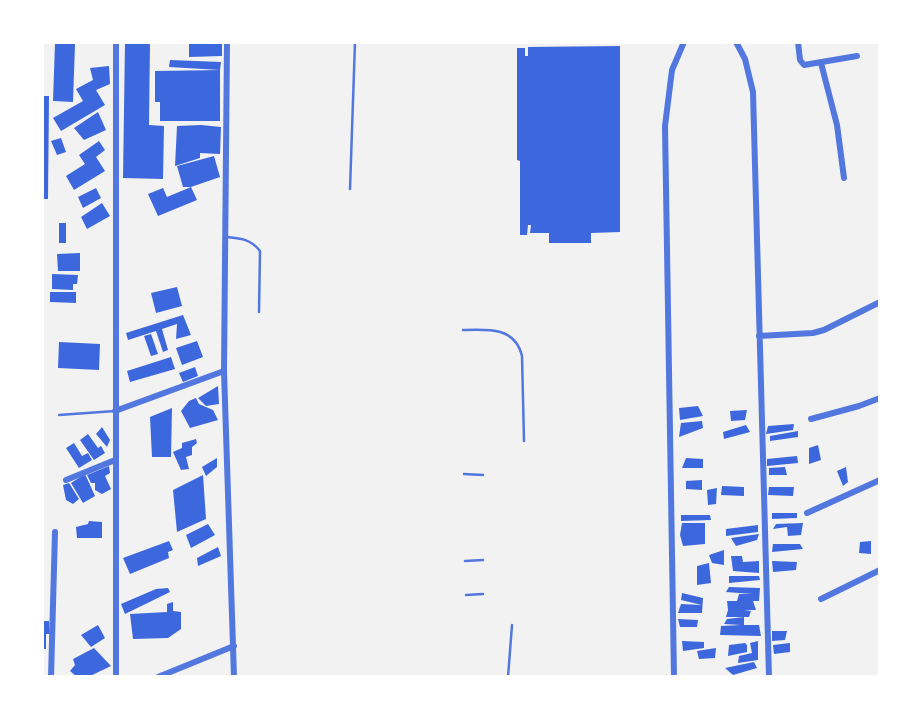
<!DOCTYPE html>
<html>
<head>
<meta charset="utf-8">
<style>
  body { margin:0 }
  #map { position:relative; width:922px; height:719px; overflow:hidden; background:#f2f2f2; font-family:"Asap Condensed",sans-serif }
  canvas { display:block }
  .frame { position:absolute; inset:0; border:44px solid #fff; pointer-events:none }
</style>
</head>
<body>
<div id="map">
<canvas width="922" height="719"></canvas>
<div class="frame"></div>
</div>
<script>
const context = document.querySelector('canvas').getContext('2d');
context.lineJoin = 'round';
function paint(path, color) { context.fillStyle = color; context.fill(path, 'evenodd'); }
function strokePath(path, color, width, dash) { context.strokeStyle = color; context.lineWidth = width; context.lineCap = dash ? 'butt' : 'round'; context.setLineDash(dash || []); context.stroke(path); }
paint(new Path2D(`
  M 125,42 L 150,42 L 149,125 L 164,126 L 163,179 L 123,178 Z
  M 189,42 L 222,42 L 222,56 L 189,57 Z
  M 55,43 L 75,44 L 73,102 L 53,101 Z
  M 620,46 L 620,232 L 591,233 L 591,243 L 549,243 L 549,233 L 530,233 L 531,225 L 528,225 L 527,235 L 520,235 L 520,161 L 517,160 L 517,48 L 525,48 L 525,56 L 528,56 L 528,47 Z
  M 170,60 L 221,62 L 220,70 L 169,67 Z
  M 109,66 L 110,84 L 96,90 L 105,105 L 61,131 L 53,118 L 83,101 L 76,89 L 93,80 L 90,68 Z
  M 220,70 L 220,121 L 160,121 L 160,102 L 155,102 L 155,71 Z
  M 42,96 L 49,96 L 48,199 L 42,199 Z
  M 98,112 L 106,130 L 84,140 L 74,128 Z
  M 201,125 L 221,127 L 220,154 L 200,153 L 200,158 L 175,166 L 177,126 Z
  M 61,138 L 66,152 L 57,155 L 51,141 Z
  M 99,141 L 105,150 L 96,157 L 105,171 L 74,190 L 66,176 L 85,164 L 79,155 Z
  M 214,156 L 220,177 L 191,187 L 183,187 L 177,166 Z
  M 191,187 L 197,200 L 158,216 L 148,194 L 163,188 L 167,197 Z
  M 96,188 L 101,198 L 83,208 L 78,197 Z
  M 102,203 L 110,216 L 87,229 L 81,217 Z
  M 59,223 L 66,223 L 66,243 L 59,243 Z
  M 80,253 L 80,271 L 58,271 L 57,254 Z
  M 52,274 L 78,275 L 77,284 L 73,284 L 73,290 L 52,289 Z
  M 177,287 L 182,306 L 156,313 L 151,293 Z
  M 50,292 L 76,292 L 76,303 L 50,302 Z
  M 183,315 L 191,335 L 176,339 L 177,324 L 162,329 L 168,350 L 163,352 L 156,331 L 128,340 L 126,333 Z
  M 151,334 L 158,354 L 151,356 L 144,336 Z
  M 197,341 L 203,357 L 182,365 L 176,348 Z
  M 59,342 L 100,344 L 99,370 L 58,368 Z
  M 171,357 L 175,369 L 130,382 L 127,371 Z
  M 195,367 L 198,376 L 183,382 L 179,373 Z
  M 218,386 L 219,404 L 206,406 L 198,398 Z
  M 196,398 L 199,404 L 213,410 L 218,420 L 190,428 L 181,411 L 189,401 Z
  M 698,406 L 703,416 L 680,420 L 679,408 Z
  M 172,408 L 171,457 L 152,457 L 150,417 Z
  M 747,410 L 745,420 L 731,421 L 730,411 Z
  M 702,421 L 703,428 L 679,437 L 681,423 Z
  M 794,424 L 793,430 L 766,434 L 768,426 Z
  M 746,425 L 750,432 L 724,439 L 723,432 Z
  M 102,427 L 110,440 L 107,447 L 96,434 Z
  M 798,431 L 798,437 L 770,441 L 770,436 Z
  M 88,434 L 98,448 L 101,446 L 105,453 L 94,460 L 80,440 Z
  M 196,439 L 197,443 L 192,447 L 192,455 L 186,457 L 189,469 L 181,470 L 173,452 L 182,448 L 182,443 Z
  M 74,443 L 82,456 L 88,453 L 92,460 L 79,468 L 66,448 Z
  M 818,445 L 821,460 L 809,464 L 809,448 Z
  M 797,456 L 798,463 L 767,466 L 767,459 Z
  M 217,458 L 217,467 L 206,476 L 202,467 Z
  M 686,458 L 703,459 L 703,468 L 682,468 Z
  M 109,466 L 110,473 L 105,476 L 111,489 L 102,494 L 95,490 L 95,483 L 91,483 L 87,475 Z
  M 785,467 L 787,475 L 769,475 L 769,468 Z
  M 846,467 L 848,482 L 843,486 L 837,471 Z
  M 85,474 L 95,496 L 83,503 L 71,483 Z
  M 203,475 L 206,519 L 177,532 L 173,490 Z
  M 702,480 L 702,490 L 686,489 L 686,481 Z
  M 69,483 L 79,499 L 73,504 L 66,500 L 63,485 Z
  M 722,486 L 744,487 L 744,496 L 721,495 Z
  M 769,487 L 794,487 L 793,496 L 768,495 Z
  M 717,488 L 716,504 L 708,505 L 707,490 Z
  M 772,513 L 797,513 L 797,518 L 772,519 Z
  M 681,515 L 710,515 L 711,520 L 681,521 Z
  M 89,521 L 102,522 L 102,538 L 77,538 L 76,527 L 88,524 Z
  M 682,523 L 705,523 L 705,544 L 683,546 L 680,535 Z
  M 803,523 L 801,535 L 788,536 L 787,527 L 773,529 L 776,524 Z
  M 208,524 L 215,535 L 191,548 L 186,535 Z
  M 758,525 L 758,532 L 726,536 L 726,529 Z
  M 759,534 L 757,540 L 736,546 L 731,538 Z
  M 169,541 L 173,550 L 168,552 L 169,558 L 130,574 L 123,558 Z
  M 871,541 L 871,554 L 859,553 L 860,542 Z
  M 773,544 L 800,544 L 803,549 L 772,552 Z
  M 218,547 L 221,556 L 198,566 L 197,558 Z
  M 724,550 L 724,565 L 712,563 L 709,555 Z
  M 731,556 L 742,556 L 743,562 L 759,561 L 759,573 L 733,571 Z
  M 772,561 L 797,562 L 796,570 L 773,572 Z
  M 709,563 L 711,583 L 697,585 L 697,566 Z
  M 729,576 L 759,576 L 760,580 L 729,583 Z
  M 729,587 L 760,588 L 759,601 L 753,601 L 756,610 L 744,610 L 751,611 L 749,617 L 726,617 L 728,610 L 727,601 L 737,601 L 739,594 L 752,594 L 726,592 Z
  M 168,588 L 170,592 L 125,614 L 121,604 L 156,589 Z
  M 682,593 L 703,598 L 702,613 L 678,613 L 681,604 L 702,605 L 681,600 Z
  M 173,602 L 173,611 L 181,612 L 181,629 L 168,638 L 133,639 L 130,614 L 167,612 L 167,604 Z
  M 744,617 L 744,625 L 759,625 L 761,636 L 720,635 L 721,626 L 741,625 L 724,624 L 727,619 Z
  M 678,619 L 698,620 L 697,627 L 680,627 Z
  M 42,621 L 49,621 L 50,634 L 46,634 L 46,649 L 42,649 Z
  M 98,625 L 105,638 L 91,647 L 81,635 Z
  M 772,631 L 787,631 L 785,640 L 772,641 Z
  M 682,641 L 704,642 L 704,648 L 683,651 Z
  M 758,641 L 758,660 L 738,663 L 739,656 L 752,653 L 750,643 Z
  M 745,643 L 747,645 L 747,652 L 728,656 L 729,645 Z
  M 790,643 L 790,652 L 774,654 L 773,645 Z
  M 94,648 L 111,666 L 88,677 L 77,677 L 70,671 L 75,665 L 73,659 Z
  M 716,648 L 715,658 L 699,659 L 697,651 Z
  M 754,662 L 757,668 L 733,675 L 725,668 Z`), '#3d67dc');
strokePath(new Path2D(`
  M 350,189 L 355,42
  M 225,237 C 240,238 251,239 260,251 L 259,312
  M 463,330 C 488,329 515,327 522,356 L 524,441
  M 59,415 L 115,411
  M 464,474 L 483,475
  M 465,561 L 483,560
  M 466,595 L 483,594
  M 508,677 L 512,625`), '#5277de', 2.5);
strokePath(new Path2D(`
  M 116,42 L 116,677
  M 227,42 L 224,371 L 234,677
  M 736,42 L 745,59 L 753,92 L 769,677
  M 798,42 L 800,60 L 804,65 L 857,56
  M 821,63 L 837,125 L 844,178
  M 759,336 L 813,333 L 824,330 L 880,302
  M 115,411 L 224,371
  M 811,419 L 859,406 L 880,398
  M 66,480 L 115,460
  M 807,513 L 880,480
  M 821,599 L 880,570
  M 51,677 L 55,532
  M 158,677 L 234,646
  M 674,677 L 665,126 L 672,70 L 684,42`), '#5277de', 6);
</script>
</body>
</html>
